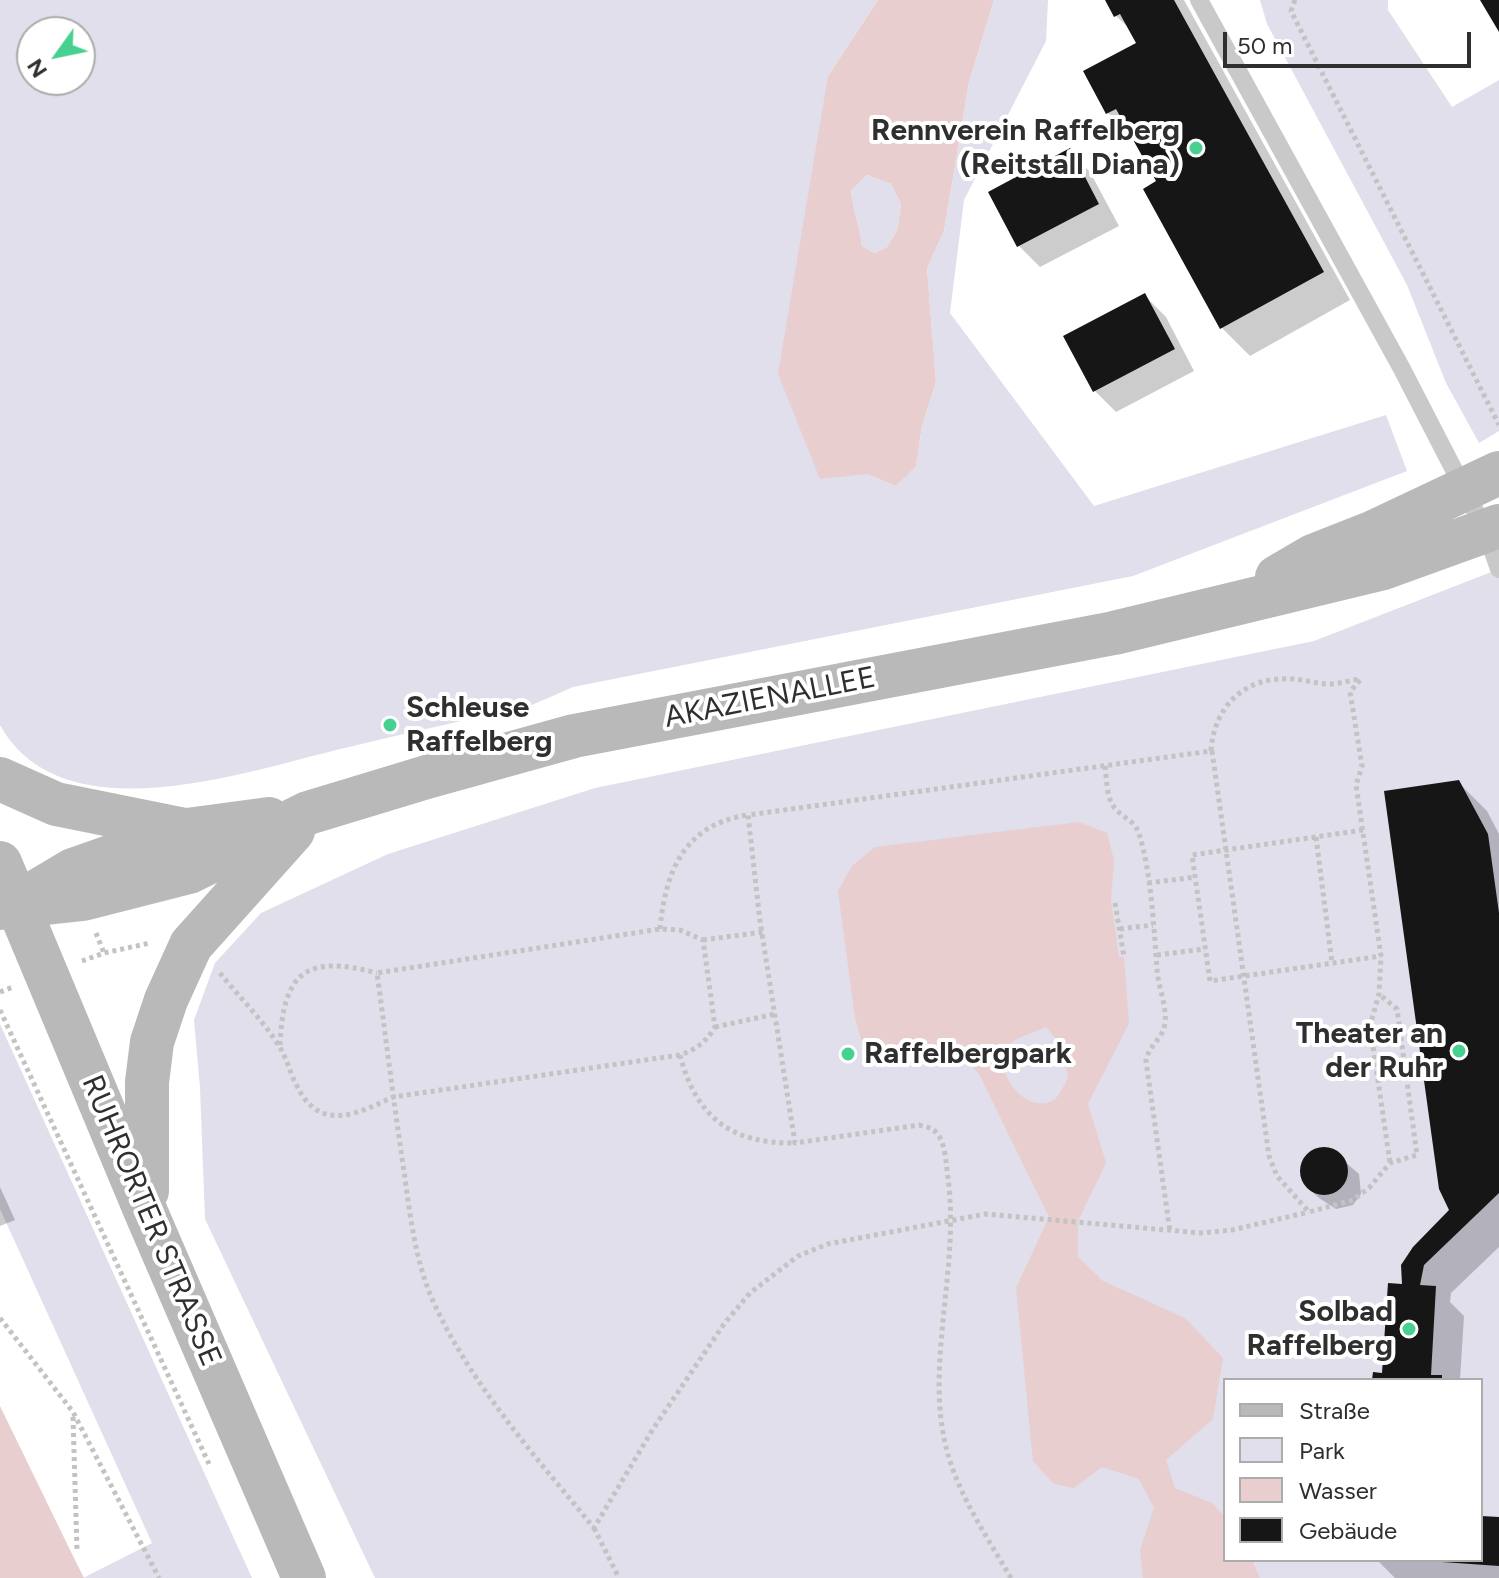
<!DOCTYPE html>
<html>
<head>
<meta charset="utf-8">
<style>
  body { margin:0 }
  #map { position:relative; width:1499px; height:1578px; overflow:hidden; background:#fff; font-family:Figtree,sans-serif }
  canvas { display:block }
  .legend { position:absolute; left:1223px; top:1378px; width:260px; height:184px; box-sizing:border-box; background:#fff; border:2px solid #acacac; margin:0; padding:10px 14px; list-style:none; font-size:24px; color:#2f2f2f }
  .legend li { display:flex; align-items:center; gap:16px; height:40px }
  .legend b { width:40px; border:2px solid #acacac }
  .north { position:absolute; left:16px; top:16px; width:80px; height:80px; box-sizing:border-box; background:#fff; border:2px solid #acacac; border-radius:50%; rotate:237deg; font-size:22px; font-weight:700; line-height:32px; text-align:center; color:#2f2f2f }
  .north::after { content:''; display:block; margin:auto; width:28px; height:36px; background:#48d090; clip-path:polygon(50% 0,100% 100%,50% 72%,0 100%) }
  .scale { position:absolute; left:1223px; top:32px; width:248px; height:36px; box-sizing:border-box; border:4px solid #2f2f2f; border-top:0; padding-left:10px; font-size:24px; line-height:28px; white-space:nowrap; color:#2f2f2f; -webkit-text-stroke:6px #fff; paint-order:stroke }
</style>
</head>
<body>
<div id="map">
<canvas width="1499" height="1578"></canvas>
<ul class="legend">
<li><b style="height:10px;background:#b9b9b9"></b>Straße</li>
<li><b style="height:22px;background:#e0dfeb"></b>Park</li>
<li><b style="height:22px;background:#e8cece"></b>Wasser</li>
<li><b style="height:22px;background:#161616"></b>Gebäude</li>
</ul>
<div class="north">N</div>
<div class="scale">50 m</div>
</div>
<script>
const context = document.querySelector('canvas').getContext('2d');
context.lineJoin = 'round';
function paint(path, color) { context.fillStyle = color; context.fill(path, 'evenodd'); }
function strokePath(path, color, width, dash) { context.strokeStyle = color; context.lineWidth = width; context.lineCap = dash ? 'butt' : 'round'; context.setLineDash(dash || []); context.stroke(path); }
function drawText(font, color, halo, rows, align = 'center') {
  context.font = font + ' Figtree,sans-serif'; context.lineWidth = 8; context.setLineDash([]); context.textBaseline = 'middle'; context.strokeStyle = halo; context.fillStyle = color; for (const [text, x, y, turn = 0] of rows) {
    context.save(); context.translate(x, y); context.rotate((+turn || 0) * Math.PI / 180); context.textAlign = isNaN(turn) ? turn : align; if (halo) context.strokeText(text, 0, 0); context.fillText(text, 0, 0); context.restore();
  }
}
paint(new Path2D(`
  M 0,0 L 878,0 L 828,76 L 867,474 L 896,486 L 916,465 L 922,426 L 936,382 L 927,268 L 944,231 L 969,82 L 994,0 L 1048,0 L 1046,41 L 964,200 L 950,313 L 1094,506 L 1386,415 L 1407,471 L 1133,576 L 573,687 L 532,705 C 471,719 410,732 349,747 C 252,769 63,839 0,725 ZM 32,32 L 80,32 L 80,80 L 32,80 Z
  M 1260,0 L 1388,0 L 1388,10 L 1452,107 L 1499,80 L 1499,431 L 1479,443 L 1446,383 L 1407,285 L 1267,24 Z
  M 867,175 L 891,184 L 901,204 L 897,231 L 887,247 L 874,253 L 862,246 C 860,226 853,210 851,191 Z
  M 1499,569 L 1499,1578 L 375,1578 L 205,1219 L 200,1088 L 194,1020 L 215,963 L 261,913 L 388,854 L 595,788 L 1314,641 ZM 1225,1380 L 1481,1380 L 1481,1560 L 1225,1560 Z
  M 0,1024 L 252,1578 L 83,1578 L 152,1543 L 0,1209 Z`), '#e0dfeb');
paint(new Path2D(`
  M 878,0 L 994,0 L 969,82 L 944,231 L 927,268 L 936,382 L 922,426 L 916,466 L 896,486 L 867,474 L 820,479 L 778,374 L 828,76 ZM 867,175 L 891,184 L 901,204 L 897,231 L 887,247 L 874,253 L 862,246 C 860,226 853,210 851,191 Z
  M 1079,822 L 1107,833 L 1114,860 L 1111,900 L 1119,957 L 1124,957 L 1129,1023 L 1088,1104 L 1106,1163 L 1078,1221 L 1078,1257 L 1103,1281 L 1185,1318 L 1223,1358 L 1213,1419 L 1166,1460 L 1175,1488 L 1212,1503 L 1225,1517 L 1225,1560 L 1252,1560 L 1260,1578 L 1143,1578 L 1140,1550 L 1154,1508 L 1139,1479 L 1102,1467 L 1074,1488 L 1054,1484 L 1033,1461 L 1016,1288 L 1049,1217 L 979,1074 L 957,1050 L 887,1059 L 871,1054 L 862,1042 L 855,1018 L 838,891 L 852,866 L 875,847 ZM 1046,1027 L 1062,1046 L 1068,1077 C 1065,1084 1060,1094 1055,1099 C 1028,1119 986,1067 1011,1043 C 1019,1036 1036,1032 1046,1027 Z
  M 0,1406 L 72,1554 L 84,1578 L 0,1578 Z`), '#e8cece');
paint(new Path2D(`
  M 1107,0 L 1184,0 L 1350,300 L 1250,356 L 1222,328 L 1158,182 L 1135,139 L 1108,113 L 1138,43 L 1132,31 L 1116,16 Z
  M 1069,150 L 1090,172 L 1119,226 L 1040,267 L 1019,246 L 991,192 Z
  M 1145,296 L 1166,317 L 1194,371 L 1116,412 L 1095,391 L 1066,337 Z
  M 1459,783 L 1487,811 L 1499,834 L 1499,1247 L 1451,1293 L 1450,1302 L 1464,1316 L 1460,1380 L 1375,1380 L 1384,1375 L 1404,1286 L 1451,1211 Z
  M 1329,1148 L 1359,1174 L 1361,1194 L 1353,1205 L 1336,1209 L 1319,1198 L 1304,1184 L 1302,1164 L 1314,1149 Z
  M 0,1187 L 15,1220 L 0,1226 Z
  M 1481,1518 L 1499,1519 L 1499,1578 L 1395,1578 L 1377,1560 L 1481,1560 Z`), '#0003');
paint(new Path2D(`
  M 1105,0 L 1174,0 L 1324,272 L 1220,329 L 1143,189 L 1156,181 L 1116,109 L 1106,114 L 1083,71 L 1136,43 L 1120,14 L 1114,17 Z
  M 1480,0 L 1499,0 L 1499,32 Z
  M 1070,148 L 1099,204 L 1017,247 L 988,192 Z
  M 1145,293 L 1175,349 L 1093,392 L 1063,336 Z
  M 1459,780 L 1488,834 L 1499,913 L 1499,1193 L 1424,1265 L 1420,1285 L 1436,1286 L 1431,1375 L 1442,1375 L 1442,1380 L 1372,1380 L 1373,1372 L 1382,1373 L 1388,1283 L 1402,1284 L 1401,1265 L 1413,1247 L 1449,1210 L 1439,1189 L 1384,791 Z
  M1300 1171a24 24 0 1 1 48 0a24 24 0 1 1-48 0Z
  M 1481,1516 L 1499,1517 L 1499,1566 L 1442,1562 L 1442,1560 L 1481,1560 Z`), '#161616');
strokePath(new Path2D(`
  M 1295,0 L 1291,11 L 1499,425
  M 1360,680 L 1350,692 L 1362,766 L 1356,785 L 1381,956 L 1379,994 L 1370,1026 L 1390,1163
  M 1212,751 L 1269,1156 L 1277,1176 L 1309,1212 L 1353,1200 L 1369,1188 L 1390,1163 L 1417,1155 L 1397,1009 L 1379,994
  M 1105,766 C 1107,779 1106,796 1114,807 C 1122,818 1135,820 1139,834 C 1151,870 1154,930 1157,969 C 1158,987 1167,1005 1165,1023 C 1163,1039 1148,1046 1146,1061 L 1170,1232
  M 1363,830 L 1192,855 L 1210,981 L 1381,956
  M 1316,837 L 1332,963
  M 1148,883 L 1195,877
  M 1115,903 L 1124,957
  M 660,929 C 665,871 685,824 748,815
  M 1120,929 L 1153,925
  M 96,933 L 104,953
  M 703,940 L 763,932
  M 1157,955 L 1205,949
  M 82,961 L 104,953 L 150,943
  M 220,973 C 239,997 263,1020 279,1046 C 287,1058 290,1074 297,1086 C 320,1133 357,1114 393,1097 L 680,1055 C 697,1049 706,1042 715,1027 L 703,940 L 680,930 L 660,929 L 377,973 C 386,1039 394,1105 404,1171 C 410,1214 415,1261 433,1301 C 471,1385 536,1457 594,1528 L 653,1429 L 724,1324 L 750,1293 L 798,1256 L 828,1244 L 985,1214 L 1201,1233 L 1232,1230 L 1309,1212
  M 0,992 L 13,987
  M 0,1010 L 209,1464
  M 715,1027 L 775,1014
  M 280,1045 C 283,972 306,954 377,973
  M 680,1055 C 696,1117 731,1144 795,1143
  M 0,1318 L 73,1412 L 159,1578
  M 73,1417 L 77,1550
  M 594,1528 L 619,1578
  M 1011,1578 C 987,1537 957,1493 946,1447 C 925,1363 960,1267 948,1178 C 946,1165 946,1148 939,1136 C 934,1128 928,1127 919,1125 L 795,1143 L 760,921 L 748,815 L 1211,751 C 1214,706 1245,676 1291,679 C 1304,679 1316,684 1329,684 C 1339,684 1350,680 1361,679`), '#c3c3c3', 5, [4, 4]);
strokePath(new Path2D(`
  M 1199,0 L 1402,369 L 1486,532 L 1499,569`), '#c9c9c9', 18);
strokePath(new Path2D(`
  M 1277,577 L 1313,556 L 1374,532 L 1499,473
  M 0,779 L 56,804 L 185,830
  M 0,863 L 148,1217 L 304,1578
  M 26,898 L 73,870 L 187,830 L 269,819
  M 0,908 L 83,899 L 189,872 L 308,813 L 430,776 L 574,736 L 1114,633 L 1383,568 L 1499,526
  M 147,1191 L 147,1082 L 152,1042 L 166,1000 L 191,945 L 293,831`), '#b9b9b9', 44);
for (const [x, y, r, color] of [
  [1196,148,8,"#48d090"],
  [390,725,8,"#48d090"],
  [1459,1051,8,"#48d090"],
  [848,1054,8,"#48d090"],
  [1409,1329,8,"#48d090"]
]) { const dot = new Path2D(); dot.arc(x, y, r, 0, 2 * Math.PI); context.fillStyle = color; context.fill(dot); strokePath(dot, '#fff', 3); }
drawText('bold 30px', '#2f2f2f', '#fff', [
  ["Rennverein Raffelberg",1180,131],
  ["(Reitstall Diana)",1180,165],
  ["Schleuse",406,708,"left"],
  ["Raffelberg",406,742,"left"],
  ["Theater an",1443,1034],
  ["der Ruhr",1443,1068],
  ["Raffelbergpark",864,1054,"left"],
  ["Solbad",1393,1312],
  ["Raffelberg",1393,1346]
], 'right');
drawText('30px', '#2f2f2f', '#fff', [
  ["AKAZIENALLEE",770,698,-11],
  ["RUHRORTER STRASSE",151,1221,67]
]);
</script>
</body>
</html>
